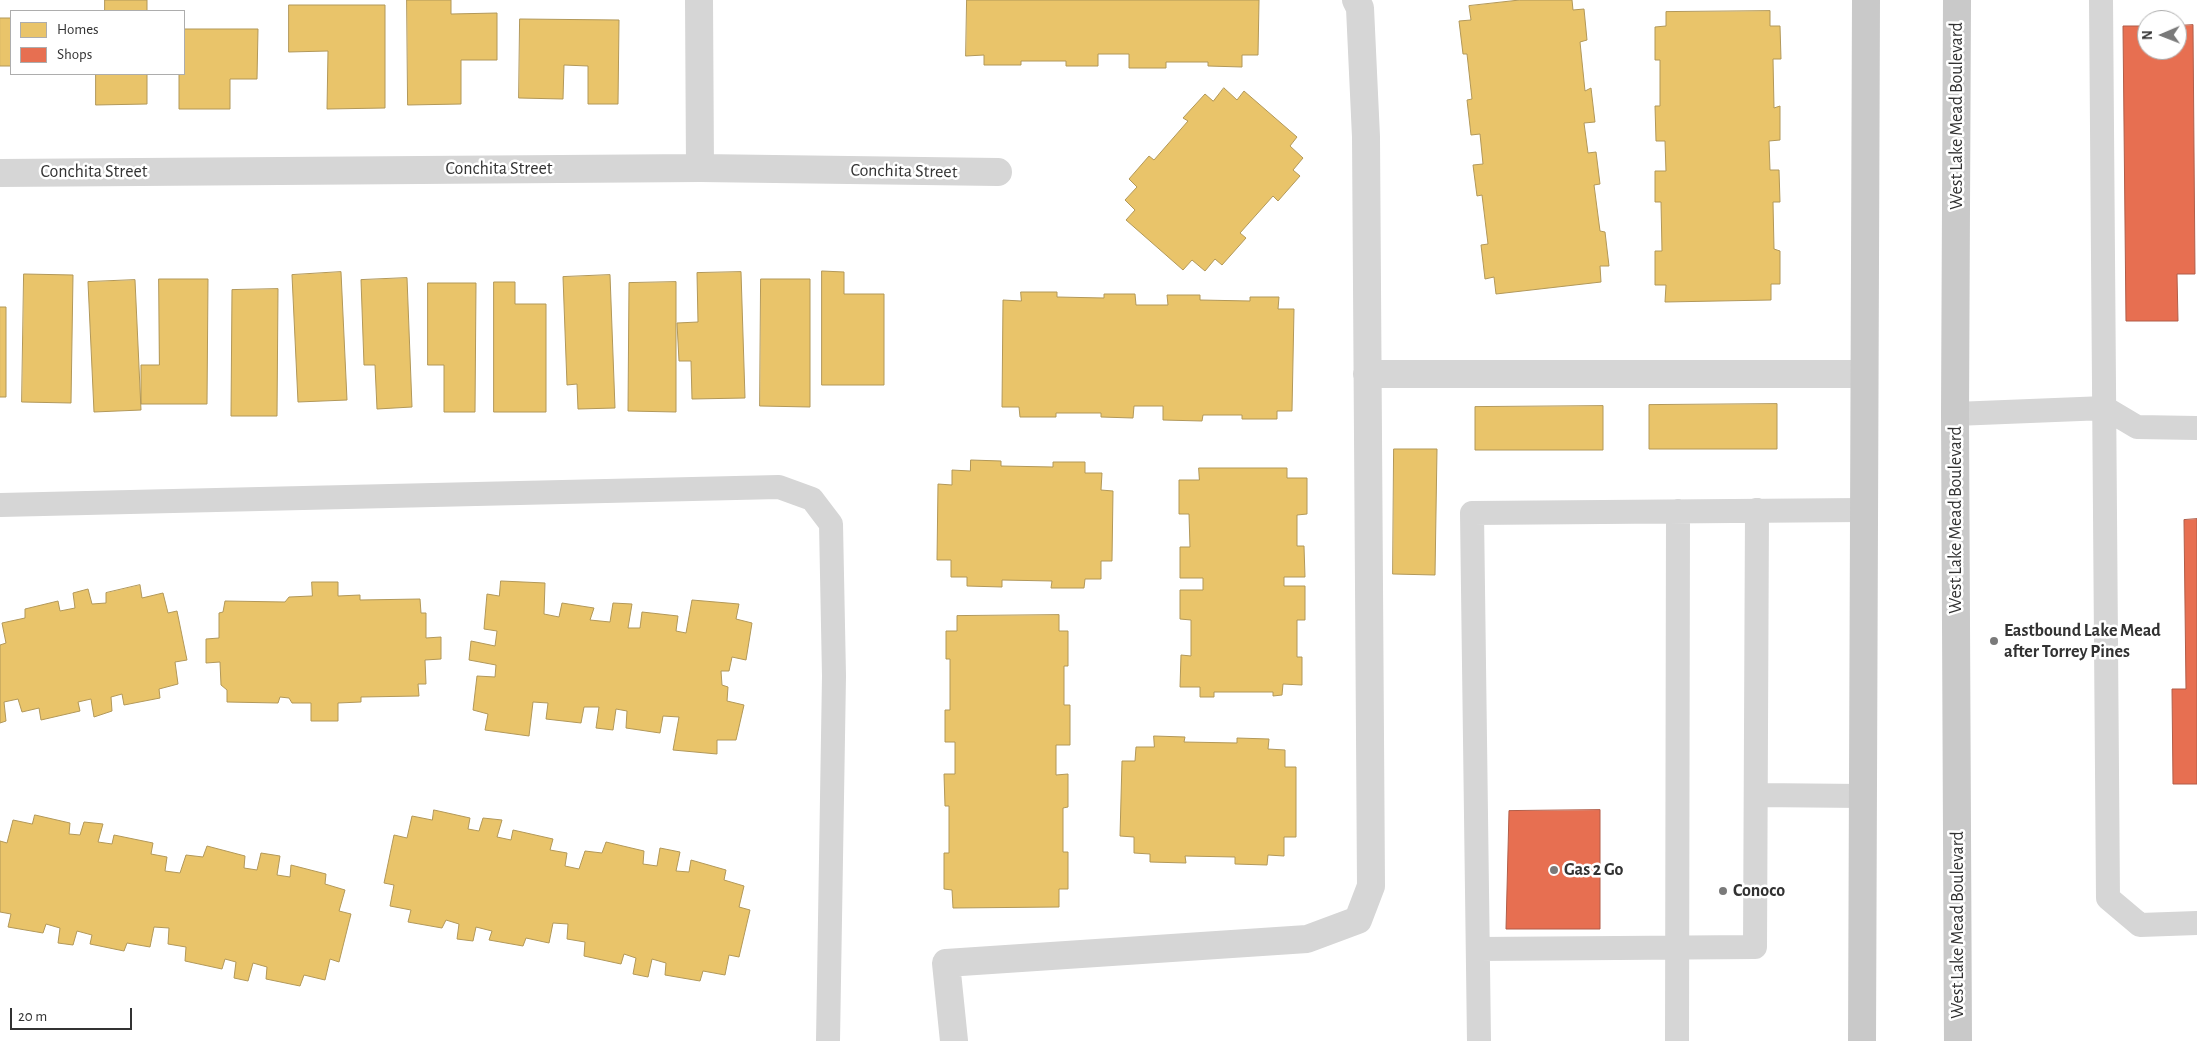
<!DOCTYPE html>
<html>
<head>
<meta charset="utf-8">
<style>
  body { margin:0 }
  #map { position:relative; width:2197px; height:1041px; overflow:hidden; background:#fff; font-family:"Alegreya Sans",sans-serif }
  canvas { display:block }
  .legend { position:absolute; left:10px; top:10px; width:175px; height:65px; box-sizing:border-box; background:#fff; border:1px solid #adadad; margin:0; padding:6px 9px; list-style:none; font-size:15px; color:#323232 }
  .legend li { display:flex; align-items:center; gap:10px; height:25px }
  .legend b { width:25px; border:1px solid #adadad }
  .north { position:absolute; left:2137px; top:10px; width:50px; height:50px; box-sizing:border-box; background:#fff; border:1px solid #adadad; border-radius:50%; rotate:269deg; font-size:14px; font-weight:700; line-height:20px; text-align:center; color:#323232 }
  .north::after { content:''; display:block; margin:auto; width:18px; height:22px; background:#7a7a7a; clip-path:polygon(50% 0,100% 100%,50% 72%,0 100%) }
  .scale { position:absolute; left:10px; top:1008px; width:122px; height:22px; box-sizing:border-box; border:2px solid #323232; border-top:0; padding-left:6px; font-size:15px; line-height:18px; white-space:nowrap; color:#323232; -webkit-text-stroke:4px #fff; paint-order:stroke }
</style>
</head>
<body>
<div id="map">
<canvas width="2197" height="1041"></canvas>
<ul class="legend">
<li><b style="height:14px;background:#e9c46a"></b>Homes</li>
<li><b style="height:14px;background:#e76f51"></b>Shops</li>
</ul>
<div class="north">N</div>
<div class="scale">20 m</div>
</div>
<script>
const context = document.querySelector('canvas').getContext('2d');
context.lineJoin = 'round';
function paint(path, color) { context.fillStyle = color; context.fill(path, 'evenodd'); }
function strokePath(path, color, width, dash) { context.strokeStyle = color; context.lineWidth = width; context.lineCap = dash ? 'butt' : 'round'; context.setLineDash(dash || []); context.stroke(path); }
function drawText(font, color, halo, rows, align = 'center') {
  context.font = font + ' "Alegreya Sans",sans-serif'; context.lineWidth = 5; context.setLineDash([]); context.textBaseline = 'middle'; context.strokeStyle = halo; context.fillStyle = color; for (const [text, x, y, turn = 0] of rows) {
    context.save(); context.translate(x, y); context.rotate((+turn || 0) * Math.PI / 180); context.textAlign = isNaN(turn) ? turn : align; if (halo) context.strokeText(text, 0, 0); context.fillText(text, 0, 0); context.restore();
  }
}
const homes = new Path2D(`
  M 105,0 L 147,0 L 147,11 L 105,11 Z
  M 407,0 L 451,0 L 451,14 L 497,13 L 497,60 L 461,60 L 461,104 L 408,105 Z
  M 967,0 L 1259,0 L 1258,55 L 1242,55 L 1242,67 L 1208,66 L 1208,62 L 1166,62 L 1166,68 L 1129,68 L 1129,54 L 1098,54 L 1098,66 L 1066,66 L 1066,61 L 1021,61 L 1021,65 L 984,65 L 984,55 L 966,56 Z
  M 1520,0 L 1572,0 L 1573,10 L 1584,9 L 1587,40 L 1580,42 L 1585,91 L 1591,88 L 1595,122 L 1584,123 L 1588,153 L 1596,152 L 1600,184 L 1594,185 L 1600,231 L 1605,232 L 1609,266 L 1600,266 L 1601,282 L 1496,294 L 1494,277 L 1485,279 L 1481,245 L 1488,244 L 1482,195 L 1477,196 L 1473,165 L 1483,164 L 1480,134 L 1471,135 L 1467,100 L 1472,99 L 1467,54 L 1463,54 L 1459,21 L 1471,20 L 1469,6 Z
  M 289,5 L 385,5 L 385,108 L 327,109 L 328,51 L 289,52 Z
  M 1770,11 L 1770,26 L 1780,26 L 1781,59 L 1773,59 L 1774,108 L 1780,106 L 1780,140 L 1769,141 L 1770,170 L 1779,170 L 1780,202 L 1773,202 L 1774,249 L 1780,251 L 1780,284 L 1771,284 L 1771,300 L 1665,302 L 1666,285 L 1655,285 L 1655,251 L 1662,251 L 1661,202 L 1655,202 L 1655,171 L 1666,171 L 1665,141 L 1656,141 L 1655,106 L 1660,106 L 1660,60 L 1655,60 L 1655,27 L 1666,26 L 1666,12 Z
  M 0,18 L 11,18 L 11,66 L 0,66 Z
  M 520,19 L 619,20 L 618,104 L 588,104 L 588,66 L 564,65 L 563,99 L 519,98 Z
  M 184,29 L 258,29 L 257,79 L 230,79 L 230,109 L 179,109 L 179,74 L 184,74 Z
  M 96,74 L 147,74 L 147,104 L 96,105 Z
  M 1224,88 L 1237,100 L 1244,91 L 1297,137 L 1290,146 L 1303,158 L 1293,170 L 1300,176 L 1278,201 L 1273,196 L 1240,233 L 1246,238 L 1222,265 L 1215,259 L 1205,271 L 1192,260 L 1183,270 L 1126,220 L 1135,210 L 1125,200 L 1137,187 L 1129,179 L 1149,156 L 1154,160 L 1188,121 L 1183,118 L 1205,94 L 1213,101 Z
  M 822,271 L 844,272 L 844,294 L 884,294 L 884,385 L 822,385 Z
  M 341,272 L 347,400 L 298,402 L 292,275 Z
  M 741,272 L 745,398 L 692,399 L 691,361 L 679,361 L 677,323 L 698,322 L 697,273 Z
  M 24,274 L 73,275 L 71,403 L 22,402 Z
  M 610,275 L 615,408 L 578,409 L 577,384 L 567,385 L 563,277 Z
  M 407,278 L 412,407 L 377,409 L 375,365 L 364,365 L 361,280 Z
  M 159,279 L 208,279 L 207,404 L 141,404 L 141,365 L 159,365 Z
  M 761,279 L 810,279 L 810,407 L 760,406 Z
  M 135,280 L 141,410 L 94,412 L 88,282 Z
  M 494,282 L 515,282 L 515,304 L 546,304 L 546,412 L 494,412 Z
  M 676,282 L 676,412 L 628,411 L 629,283 Z
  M 428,283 L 476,283 L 475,412 L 444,412 L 444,365 L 428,365 Z
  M 278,289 L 277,416 L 231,416 L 232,290 Z
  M 1021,292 L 1057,292 L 1057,297 L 1104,298 L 1104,294 L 1135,294 L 1136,305 L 1168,305 L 1167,295 L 1200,295 L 1200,300 L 1250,301 L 1250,297 L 1279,297 L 1278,309 L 1294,309 L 1292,411 L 1277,411 L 1277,419 L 1242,419 L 1242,415 L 1203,415 L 1202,421 L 1163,420 L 1163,406 L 1134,406 L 1133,418 L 1101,417 L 1101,413 L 1056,413 L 1056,417 L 1020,417 L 1019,407 L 1002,407 L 1003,300 L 1021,301 Z
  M 0,307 L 6,307 L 6,397 L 0,397 Z
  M 1777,404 L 1777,449 L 1649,449 L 1649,405 Z
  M 1603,406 L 1603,450 L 1475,450 L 1475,407 Z
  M 1394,449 L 1437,449 L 1435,575 L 1393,574 Z
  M 971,460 L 1001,461 L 1001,466 L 1053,467 L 1053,462 L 1085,462 L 1085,473 L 1102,473 L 1101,490 L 1113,491 L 1112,561 L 1101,561 L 1101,579 L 1085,579 L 1084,588 L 1051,588 L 1052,581 L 1002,580 L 1002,587 L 967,586 L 967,577 L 951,577 L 951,560 L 937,560 L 938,484 L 952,485 L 952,470 L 970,471 Z
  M 1199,468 L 1287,468 L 1287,478 L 1307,478 L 1307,514 L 1297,515 L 1297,546 L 1304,546 L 1305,577 L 1284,577 L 1284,586 L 1305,586 L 1305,620 L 1297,620 L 1297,657 L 1302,657 L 1302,685 L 1283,684 L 1282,695 L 1273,696 L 1273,692 L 1214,692 L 1214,697 L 1200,697 L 1200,687 L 1180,687 L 1181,655 L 1191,656 L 1191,620 L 1180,619 L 1180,590 L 1203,590 L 1203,578 L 1180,578 L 1180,547 L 1190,547 L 1189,514 L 1179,514 L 1179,480 L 1199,480 Z
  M 501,581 L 545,583 L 544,614 L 559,617 L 562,603 L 594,608 L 590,620 L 610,622 L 613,603 L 632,604 L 628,628 L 640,628 L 642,612 L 678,616 L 676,631 L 686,633 L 692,600 L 739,604 L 736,619 L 752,623 L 746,660 L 732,657 L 729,671 L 721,671 L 722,685 L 728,687 L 727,701 L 744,705 L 736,740 L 717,740 L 717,754 L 673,750 L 679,717 L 663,716 L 660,733 L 626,728 L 627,711 L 616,709 L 613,730 L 596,728 L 599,707 L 584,707 L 581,723 L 546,719 L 548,703 L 533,702 L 529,736 L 485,730 L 488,714 L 473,710 L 477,676 L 495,677 L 496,665 L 469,660 L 471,641 L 495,646 L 497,631 L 484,629 L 487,594 L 499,596 Z
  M 312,582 L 338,582 L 338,596 L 360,595 L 360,600 L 420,599 L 421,613 L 426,613 L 426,638 L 441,637 L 441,659 L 425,660 L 426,684 L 418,684 L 419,696 L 361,697 L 361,702 L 338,703 L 338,721 L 311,721 L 311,703 L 292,703 L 289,698 L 280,697 L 278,703 L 227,702 L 227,690 L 221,685 L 220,662 L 206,663 L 206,639 L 219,638 L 219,613 L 223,612 L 225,601 L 285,602 L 289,597 L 312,596 Z
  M 140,585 L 142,598 L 163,593 L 168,613 L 177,611 L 187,660 L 175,662 L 178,684 L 159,689 L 160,698 L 124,705 L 122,694 L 111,697 L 112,711 L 94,717 L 91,699 L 78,702 L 80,711 L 41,720 L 39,708 L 22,712 L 18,699 L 4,702 L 6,721 L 0,723 L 0,645 L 6,643 L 2,623 L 25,618 L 25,609 L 58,601 L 60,611 L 75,608 L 73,593 L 88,589 L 92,604 L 106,603 L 106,593 Z
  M 1059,615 L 1059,631 L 1068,631 L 1068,666 L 1064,666 L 1064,705 L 1070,705 L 1070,745 L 1056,745 L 1056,775 L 1068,774 L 1068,807 L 1063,808 L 1063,852 L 1068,852 L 1068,889 L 1059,889 L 1059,907 L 953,908 L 952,890 L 944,889 L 944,853 L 949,853 L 949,806 L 945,806 L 944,774 L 955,774 L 955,742 L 945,742 L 945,710 L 950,710 L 950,659 L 946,659 L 946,631 L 957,631 L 957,616 Z
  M 1154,736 L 1185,737 L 1184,742 L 1237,743 L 1237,738 L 1269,739 L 1268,749 L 1285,750 L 1285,767 L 1296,767 L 1296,837 L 1284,837 L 1284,856 L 1268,855 L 1267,865 L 1235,864 L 1235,857 L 1185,856 L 1186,863 L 1150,862 L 1150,854 L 1134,853 L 1134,837 L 1120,836 L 1122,761 L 1135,761 L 1136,747 L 1154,747 Z
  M 434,810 L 470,818 L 468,829 L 479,831 L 483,818 L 502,820 L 497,837 L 511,840 L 513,830 L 553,839 L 550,850 L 567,853 L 565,866 L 579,869 L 585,851 L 602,853 L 606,842 L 644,851 L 643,864 L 657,866 L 660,848 L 680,852 L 676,871 L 689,872 L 691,860 L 726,870 L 724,880 L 744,886 L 739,907 L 750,910 L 739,957 L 729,955 L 725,975 L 703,971 L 700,981 L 665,975 L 666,963 L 652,959 L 648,977 L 633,974 L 636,958 L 624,954 L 621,964 L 584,956 L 585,942 L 567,939 L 568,924 L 553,923 L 549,943 L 526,938 L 523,946 L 489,940 L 492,931 L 476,927 L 473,941 L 457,939 L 459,924 L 446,920 L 442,928 L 408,922 L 411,910 L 390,906 L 394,885 L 384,883 L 394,835 L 407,838 L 412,816 L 432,820 Z
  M 35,815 L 70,823 L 69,834 L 80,835 L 84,822 L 103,824 L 98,842 L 112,844 L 114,835 L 153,843 L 151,854 L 167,857 L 165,871 L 180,873 L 186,855 L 203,857 L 207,846 L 245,856 L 244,868 L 257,870 L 261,853 L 280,856 L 277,875 L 290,877 L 291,865 L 326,874 L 325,884 L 345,890 L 339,911 L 351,914 L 339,962 L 330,959 L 325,980 L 304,975 L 300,986 L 266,979 L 267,967 L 253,963 L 248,981 L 234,978 L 236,962 L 225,959 L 222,969 L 185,961 L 186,947 L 168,944 L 169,928 L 154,927 L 150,947 L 127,943 L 124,951 L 90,944 L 92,935 L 77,931 L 73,945 L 58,943 L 60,928 L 46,924 L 43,933 L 8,927 L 11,914 L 0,912 L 0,841 L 7,843 L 13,820 L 32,824 Z`);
paint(homes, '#e9c46a');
strokePath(homes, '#b29859', 1);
const shops = new Path2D(`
  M 2193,25 L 2195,274 L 2177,274 L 2178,321 L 2126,321 L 2123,26 L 2147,26 L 2147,50 L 2177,50 L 2177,26 Z
  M 2197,519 L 2197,784 L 2173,784 L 2172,689 L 2186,689 L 2184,520 Z
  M 1600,810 L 1600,929 L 1506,929 L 1509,811 Z`);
paint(shops, '#e76f51');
strokePath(shops, '#b15d48', 1);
strokePath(new Path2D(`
  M 2101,0 L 2108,898 L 2140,925 L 2197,923
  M 1955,414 L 2105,408 L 2137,427 L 2197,428
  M 0,505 L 779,487 L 812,499 L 831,524 L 834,676 L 828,1041
  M 1756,795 L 1863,796
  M 1479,949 L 1755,947 L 1757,510
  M 1479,1041 L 1472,513 L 1863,510
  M 1677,1041 L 1678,511`), '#d6d6d6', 24);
strokePath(new Path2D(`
  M 699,0 L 700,168
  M 0,173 L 700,168 L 998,172
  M 1367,374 L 1863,374
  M 954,1041 L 946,963 L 1307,939 L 1358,920 L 1371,886 L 1366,137 L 1360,8 L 1356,0`), '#d6d6d6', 28);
strokePath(new Path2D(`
  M 1957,0 L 1955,414 L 1958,1041
  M 1862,1041 L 1866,0`), '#c9c9c9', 28);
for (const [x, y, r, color] of [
  [1994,641,5,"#7a7a7a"],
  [1554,870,5,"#7a7a7a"],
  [1723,891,5,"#7a7a7a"]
]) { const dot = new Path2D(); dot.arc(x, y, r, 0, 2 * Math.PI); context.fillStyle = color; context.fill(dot); strokePath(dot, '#fff', 2); }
drawText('18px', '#323232', '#fff', [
  ["West Lake Mead Boulevard",1957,116,-90],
  ["Conchita Street",499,169],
  ["Conchita Street",904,171,1],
  ["Conchita Street",94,172],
  ["West Lake Mead Boulevard",1956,520,-90],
  ["West Lake Mead Boulevard",1958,925,-90]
]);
drawText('bold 18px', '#323232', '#fff', [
  ["Eastbound Lake Mead",2004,631],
  ["after Torrey Pines",2004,652],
  ["Gas 2 Go",1564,870],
  ["Conoco",1733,891]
], 'left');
</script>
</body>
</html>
